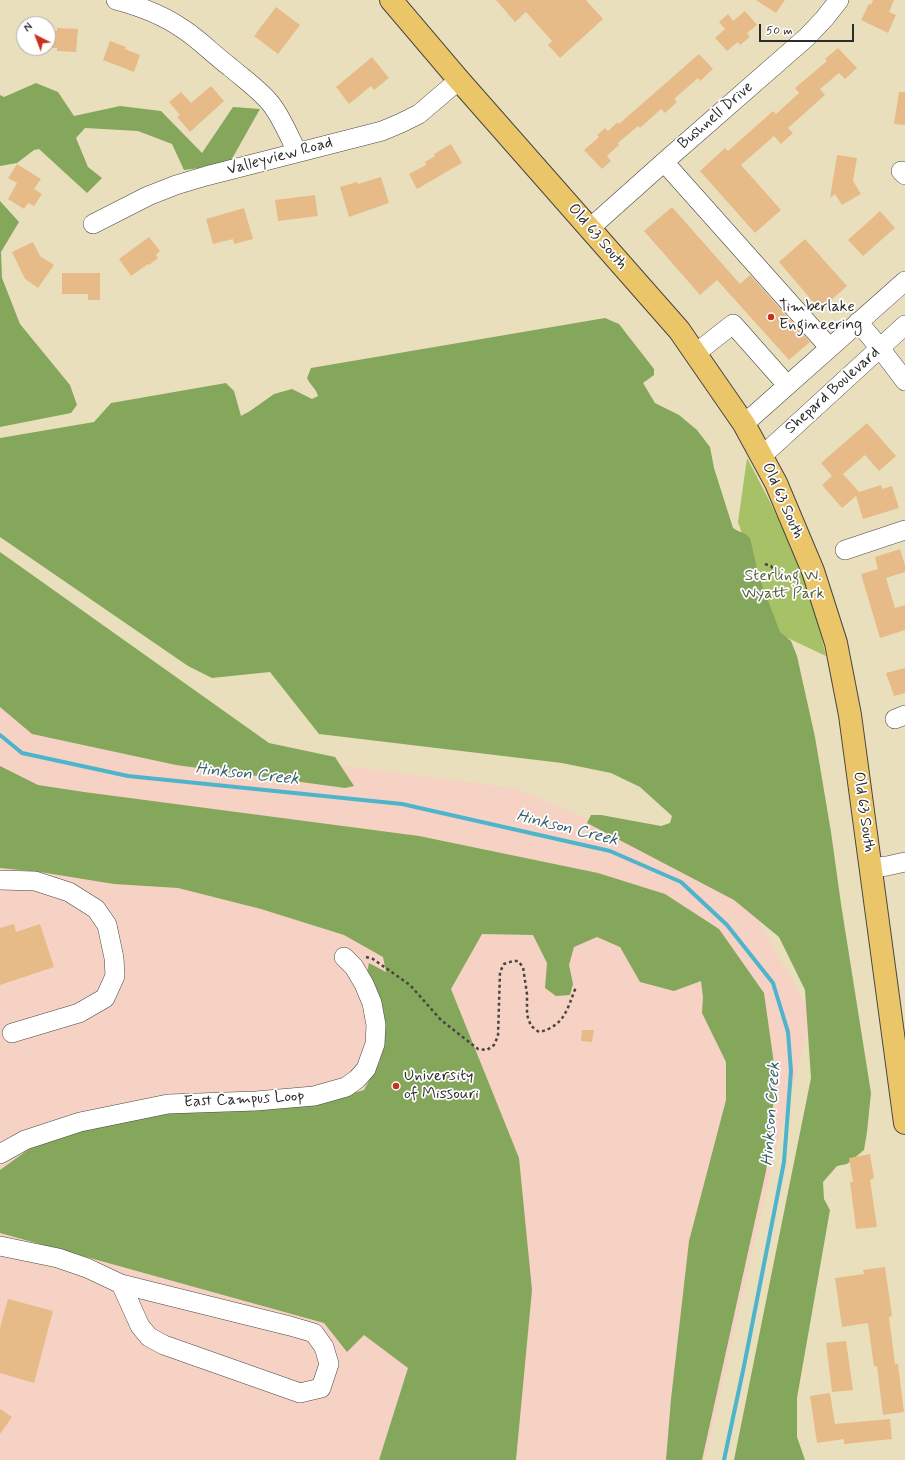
<!DOCTYPE html>
<html>
<head>
<meta charset="utf-8">
<style>
  body { margin:0 }
  #map { position:relative; width:905px; height:1460px; overflow:hidden; background:#eadfbc; font-family:Mynerve,sans-serif }
  canvas { display:block }
  .north { position:absolute; left:16px; top:16px; width:40px; height:40px; box-sizing:border-box; background:#fff; border:1px solid #aaa; border-radius:50%; rotate:318deg; font-size:11px; font-weight:700; line-height:16px; text-align:center; color:#2b2b2b }
  .north::after { content:''; display:block; margin:auto; width:14px; height:18px; background:#c8321e; clip-path:polygon(50% 0,100% 100%,50% 72%,0 100%) }
  .scale { position:absolute; left:759px; top:24px; width:95px; height:18px; box-sizing:border-box; border:2px solid #2b2b2b; border-top:0; padding-left:5px; font-size:12px; line-height:14px; white-space:nowrap; color:#2b2b2b; -webkit-text-stroke:3px #fff; paint-order:stroke }
</style>
</head>
<body>
<div id="map">
<canvas width="905" height="1460"></canvas>
<div class="north">N</div>
<div class="scale">50 m</div>
</div>
<script>
const context = document.querySelector('canvas').getContext('2d');
context.lineJoin = 'round';
function paint(path, color) { context.fillStyle = color; context.fill(path, 'evenodd'); }
function strokePath(path, color, width, dash) { context.strokeStyle = color; context.lineWidth = width; context.lineCap = dash ? 'butt' : 'round'; context.setLineDash(dash || []); context.stroke(path); }
function drawText(font, color, halo, rows, align = 'center') {
  context.font = font + ' Mynerve,sans-serif'; context.lineWidth = 3.5; context.setLineDash([]); context.textBaseline = 'middle'; context.strokeStyle = halo; context.fillStyle = color; for (const [text, x, y, turn = 0] of rows) {
    context.save(); context.translate(x, y); context.rotate((+turn || 0) * Math.PI / 180); context.textAlign = isNaN(turn) ? turn : align; if (halo) context.strokeText(text, 0, 0); context.fillText(text, 0, 0); context.restore();
  }
}
paint(new Path2D(`
  M 0,697 L 33,725 L 514,788 L 737,881 L 812,1016 L 774,1157 L 705,1460 L 0,1460 Z`), '#f6d2c4');
paint(new Path2D(`
  M 747,458 C 766,494 785,530 800,568 C 811,597 819,626 826,656 L 777,633 L 738,522 Z`), '#a7c167');
paint(new Path2D(`
  M 36,83 L 58,92 L 74,116 L 120,106 L 161,111 L 202,153 L 233,107 L 260,109 L 229,164 L 184,170 L 172,144 L 138,131 L 85,128 L 76,138 L 88,167 L 102,178 L 87,193 L 39,149 L 34,150 L 17,163 L 0,166 L 0,95 L 4,97 Z
  M 0,201 L 19,222 L 1,252 L 2,278 L 20,324 L 70,385 L 77,405 L 71,413 L 0,427 Z
  M 605,318 L 619,324 L 654,369 L 654,375 L 643,383 L 655,403 L 679,415 L 697,430 L 710,447 L 714,468 L 733,528 L 738,531 L 744,533 L 750,538 L 759,577 L 780,632 L 791,641 L 797,656 L 815,737 L 831,832 L 841,904 L 871,1093 L 867,1132 L 864,1150 L 847,1164 L 837,1166 L 823,1182 L 824,1199 L 830,1210 L 797,1398 L 797,1437 L 805,1460 L 734,1460 L 811,1078 L 805,990 L 779,937 L 734,900 L 587,823 L 591,815 L 601,815 L 661,826 L 670,823 L 672,816 L 640,787 L 611,773 L 562,763 L 319,734 L 270,672 L 212,678 L 188,666 L 0,537 L 0,438 L 94,422 L 111,403 L 226,383 L 234,391 L 241,416 L 250,411 L 274,394 L 292,389 L 312,399 L 318,396 C 316,388 310,385 307,378 L 311,368 Z
  M 0,552 L 269,743 L 335,757 L 354,786 L 345,788 L 176,765 L 32,734 L 0,707 Z
  M 0,766 L 38,785 L 84,792 L 419,836 L 598,873 L 665,894 L 719,929 L 764,993 L 776,1078 L 766,1171 L 702,1460 L 666,1460 L 671,1399 L 689,1241 L 726,1100 L 726,1062 L 702,1013 L 703,997 L 701,981 L 674,991 L 640,982 L 620,947 L 597,937 L 574,947 L 569,965 L 573,984 L 570,995 L 556,996 L 545,988 L 547,963 L 533,935 L 482,934 L 451,989 L 519,1158 L 532,1290 L 516,1460 L 379,1460 L 408,1368 L 364,1335 L 347,1352 L 324,1323 L 0,1233 L 0,1170 L 43,1139 L 167,1107 L 319,1102 L 364,1090 L 380,1061 L 381,1014 L 367,972 L 369,963 L 386,972 L 383,957 L 344,935 L 261,909 L 178,888 L 114,884 L 40,872 L 0,868 Z`), '#85a75c');
strokePath(new Path2D(`
  M 0,735 L 22,753 L 128,776 L 402,804 L 610,851 L 681,882 L 727,925 L 773,983 L 788,1032 L 791,1071 L 784,1162 L 744,1366 L 724,1460`), '#4db4cb', 4);
paint(new Path2D(`
  M 496,0 L 586,0 L 603,19 L 560,58 L 548,45 L 552,41 L 526,12 L 515,22 Z
  M 756,0 L 785,0 L 776,13 Z
  M 873,0 L 894,0 L 889,12 L 896,15 L 888,33 L 861,20 L 869,4 L 871,5 Z
  M 276,7 L 300,25 L 278,54 L 254,36 Z
  M 745,11 L 757,25 L 747,33 L 750,37 L 740,45 L 738,42 L 727,51 L 715,38 L 725,29 L 719,22 L 728,14 L 733,21 Z
  M 57,28 L 78,29 L 76,52 L 57,51 L 57,48 L 48,48 L 48,31 L 57,31 Z
  M 110,41 L 126,47 L 125,49 L 140,55 L 134,72 L 103,60 Z
  M 838,48 L 857,68 L 845,79 L 839,73 L 820,89 L 825,95 L 788,128 L 793,133 L 781,144 L 774,136 L 741,165 L 781,210 L 755,233 L 700,171 L 725,148 L 728,151 L 773,111 L 776,114 L 799,93 L 795,88 L 827,61 L 825,59 Z
  M 699,54 L 713,69 L 700,81 L 698,78 L 674,99 L 677,102 L 665,113 L 661,109 L 640,128 L 638,126 L 618,143 L 619,145 L 607,156 L 611,161 L 602,169 L 584,150 L 599,137 L 597,135 L 605,128 L 608,131 L 618,122 L 619,124 Z
  M 372,57 L 389,78 L 374,90 L 371,86 L 349,104 L 336,87 Z
  M 211,86 L 224,101 L 190,132 L 177,117 L 180,115 L 169,102 L 181,92 L 191,103 Z
  M 899,92 L 905,92 L 905,125 L 894,124 Z
  M 451,144 L 462,163 L 417,189 L 409,174 L 426,165 L 425,162 L 435,156 L 434,154 Z
  M 837,155 L 857,158 L 853,181 L 861,194 L 842,205 L 835,194 L 830,198 Z
  M 17,164 L 41,179 L 34,189 L 42,194 L 34,206 L 28,203 L 24,209 L 8,199 L 17,183 L 8,178 Z
  M 381,177 L 389,203 L 349,217 L 340,187 L 357,182 L 358,184 Z
  M 315,195 L 318,216 L 278,221 L 275,200 Z
  M 672,207 L 740,284 L 750,275 L 810,342 L 789,360 L 717,280 L 700,295 L 644,231 Z
  M 244,208 L 253,239 L 234,244 L 233,239 L 213,244 L 206,219 Z
  M 880,211 L 895,228 L 863,256 L 848,240 Z
  M 149,237 L 160,251 L 156,255 L 158,258 L 149,265 L 148,264 L 131,276 L 119,259 Z
  M 805,239 L 847,286 L 820,310 L 779,262 Z
  M 33,242 L 40,256 L 54,265 L 38,288 L 25,279 L 12,252 Z
  M 62,273 L 100,273 L 100,300 L 88,300 L 88,294 L 62,294 Z
  M 867,423 L 896,456 L 879,471 L 865,455 L 843,474 L 859,492 L 881,485 L 882,489 L 892,486 L 899,508 L 863,519 L 856,496 L 842,508 L 822,485 L 832,476 L 821,463 Z
  M 900,549 L 905,565 L 905,572 L 886,578 L 895,608 L 905,605 L 905,630 L 880,638 L 861,574 L 878,569 L 875,557 Z
  M 905,668 L 905,693 L 894,696 L 886,673 Z
  M 14,924 L 16,932 L 40,924 L 54,967 L 0,985 L 0,928 Z
  M 582,1030 L 594,1030 L 592,1042 L 581,1041 Z
  M 870,1154 L 874,1178 L 870,1180 L 877,1227 L 856,1229 L 850,1182 L 853,1182 L 849,1158 Z
  M 885,1267 L 892,1316 L 889,1317 L 895,1364 L 898,1364 L 904,1412 L 883,1415 L 877,1366 L 874,1367 L 868,1323 L 842,1327 L 835,1278 L 864,1274 L 863,1270 Z
  M 8,1299 L 53,1311 L 34,1383 L 0,1373 L 0,1328 Z
  M 846,1341 L 853,1390 L 832,1392 L 826,1343 Z
  M 830,1393 L 835,1424 L 890,1419 L 892,1439 L 844,1444 L 844,1439 L 817,1443 L 810,1396 Z
  M 0,1409 L 12,1417 L 0,1434 Z`), '#e6bb88');
const minor = new Path2D(`
  M 116,0 C 139,6 163,15 183,29 C 200,40 214,55 230,67 C 244,79 260,90 271,104 C 282,118 289,136 297,152
  M 664,162 L 829,347
  M 901,171 L 905,175
  M 93,224 L 148,196 L 176,185 L 206,176 L 382,131 L 401,123 L 419,114 L 459,80
  M 589,229 L 664,162 L 807,37 L 824,19 L 839,0
  M 858,322 L 880,348 L 905,381
  M 696,353 L 733,324 L 787,385
  M 744,424 L 905,281
  M 762,456 L 905,325
  M 845,550 L 905,530
  M 895,719 L 905,715
  M 871,868 L 887,866 L 905,862
  M 0,880 L 35,881 L 69,892 L 96,909 L 107,925 L 114,958 L 115,976 L 105,998 L 79,1013 L 12,1033
  M 0,1154 L 25,1140 L 80,1122 L 168,1104 L 256,1101 L 314,1096 L 346,1087 L 357,1079 L 366,1069 L 375,1044 L 376,1025 L 372,1003 L 364,984 L 354,967 L 344,957
  M 0,1246 L 58,1258 L 87,1268 L 121,1284 L 149,1291 L 290,1326 L 314,1333 L 324,1347 L 329,1364 L 321,1388 L 300,1393 L 164,1345 L 149,1337 L 140,1326 L 121,1284`);
const major = new Path2D(`
  M 391,0 L 459,80 L 679,330 L 744,424 L 776,483 L 813,571 L 836,643 L 850,715 L 905,1123`);
strokePath(minor, '#484641', 20);
strokePath(major, '#484641', 24);
strokePath(new Path2D(`
  M 765,564 L 771,566 L 776,573 L 782,575
  M 366,957 L 373,959 L 410,985 L 441,1020 L 478,1049 L 487,1050 L 494,1045 L 498,1036 L 500,972 L 504,964 L 513,961 L 518,961 L 523,967 L 527,994 L 527,1015 L 531,1026 L 539,1032 C 565,1026 567,1009 576,987`), '#484641', 2.5, [3, 3]);
strokePath(minor, '#fff', 19);
strokePath(major, '#ebc669', 22);
for (const [x, y, r, color] of [
  [771,317,4,"#c8321e"],
  [396,1086,4,"#c8321e"]
]) { const dot = new Path2D(); dot.arc(x, y, r, 0, 2 * Math.PI); context.fillStyle = color; context.fill(dot); strokePath(dot, '#fff', 1.5); }
drawText('16px', '#2b2b2b', '#fff', [
  ["Bushnell Drive",716,116,-41],
  ["Valleyview Road",280,157,-15],
  ["Old 63 South",597,237,49],
  ["Shepard Boulevard",833,391,-42],
  ["Old 63 South",782,501,66],
  ["Old 63 South",863,812,82],
  ["East Campus Loop",244,1100,-3]
]);
drawText('16px', '#2b2b2b', '#fff', [
  ["Timberlake",779,308],
  ["Engineering",779,326],
  ["University",404,1077],
  ["of Missouri",404,1095]
], 'left');
drawText('16px', '#566040', '#fff', [
  ["Sterling W.",783,577],
  ["Wyatt Park",783,595]
]);
drawText('italic 17px', '#39626b', '#fff', [
  ["Hinkson Creek",247,775,6],
  ["Hinkson Creek",567,829,14],
  ["Hinkson Creek",772,1114,-86]
]);
</script>
</body>
</html>
